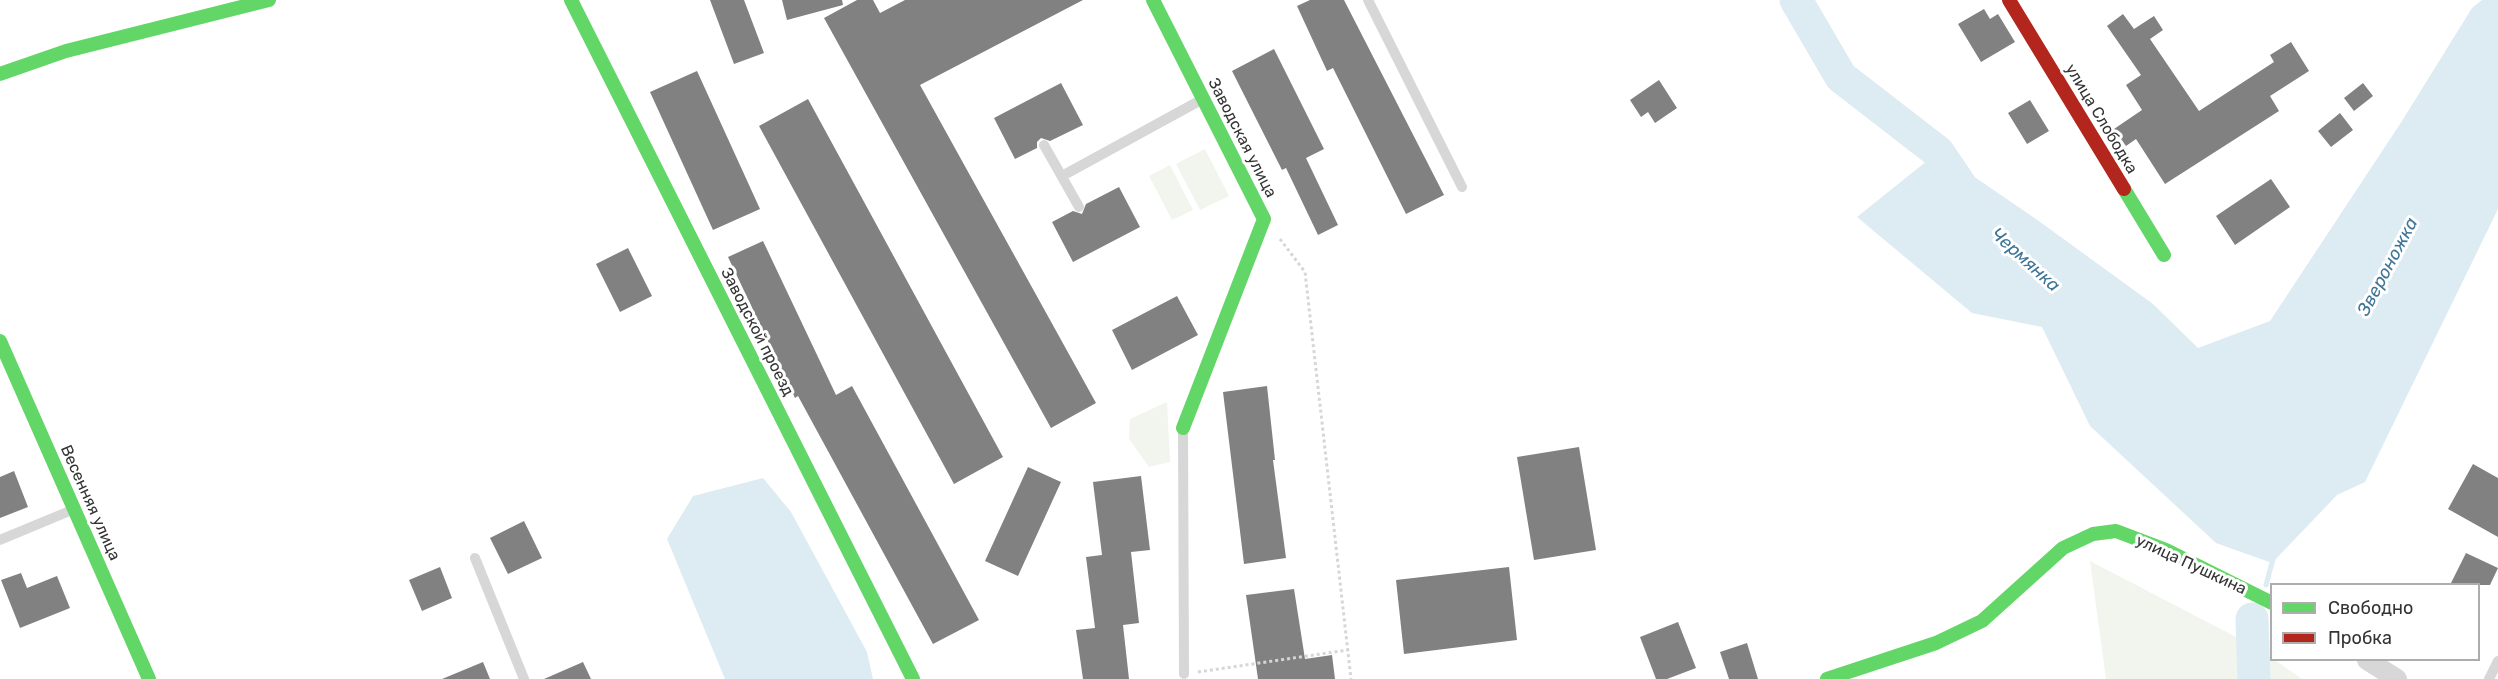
<!DOCTYPE html>
<html>
<head>
<meta charset="utf-8">
<style>
  body { margin:0 }
  #map { position:relative; width:2498px; height:679px; overflow:hidden; background:#fff; font-family:Rubik,sans-serif }
  canvas { display:block }
  .legend { position:absolute; left:2270px; top:583px; width:210px; height:78px; box-sizing:border-box; background:#fff; border:2px solid #adadad; margin:0; padding:8px 10px; list-style:none; font-size:18px; color:#333 }
  .legend li { display:flex; align-items:center; gap:12px; height:30px }
  .legend b { width:30px; border:2px solid #adadad }
</style>
</head>
<body>
<div id="map">
<canvas width="2498" height="679"></canvas>
<ul class="legend">
<li><b style="height:8px;background:#63d668"></b>Свободно</li>
<li><b style="height:8px;background:#b3261e"></b>Пробка</li>
</ul>
</div>
<script>
const context = document.querySelector('canvas').getContext('2d');
context.lineJoin = 'round';
function paint(path, color) { context.fillStyle = color; context.fill(path, 'evenodd'); }
function strokePath(path, color, width, dash) { context.strokeStyle = color; context.lineWidth = width; context.lineCap = dash ? 'butt' : 'round'; context.setLineDash(dash || []); context.stroke(path); }
function drawText(font, color, halo, rows, align = 'center') {
  context.font = font + ' Rubik,sans-serif'; context.lineWidth = 6; context.setLineDash([]); context.textBaseline = 'middle'; context.strokeStyle = halo; context.fillStyle = color; for (const [text, x, y, turn = 0] of rows) {
    context.save(); context.translate(x, y); context.rotate((+turn || 0) * Math.PI / 180); context.textAlign = isNaN(turn) ? turn : align; if (halo) context.strokeText(text, 0, 0); context.fillText(text, 0, 0); context.restore();
  }
}
paint(new Path2D(`
  M 1205,149 L 1229,196 L 1200,210 L 1176,164 Z
  M 1170,165 L 1193,210 L 1172,220 L 1149,176 Z
  M 1167,402 L 1170,462 L 1149,467 L 1129,439 L 1130,419 Z
  M 2090,561 L 2259,649 L 2302,679 L 2106,679 Z`), '#f1f5ed');
paint(new Path2D(`
  M 2482,0 L 2498,0 L 2498,209 L 2365,482 L 2337,495 L 2272,563 L 2216,543 L 2090,426 L 2042,327 L 1972,313 L 1857,217 L 1938,152 L 2036,219 L 2153,304 L 2198,348 L 2270,321 L 2402,121 L 2472,8 Z
  M 763,478 L 791,512 L 867,652 L 873,679 L 725,679 L 667,539 L 693,496 Z`), '#ddebf3');
strokePath(new Path2D(`
  M 2266,585 L 2273,559`), '#ddebf3', 5);
strokePath(new Path2D(`
  M 1796,0 L 1841,77 L 1938,152 L 1963,189
  M 2252,619 L 2254,679`), '#ddebf3', 33);
paint(new Path2D(`
  M 710,0 L 744,0 L 764,53 L 734,64 Z
  M 782,0 L 842,0 L 843,5 L 787,20 Z
  M 857,0 L 873,0 L 880,13 L 905,0 L 1083,0 L 920,85 L 1096,403 L 1051,428 L 824,18 Z
  M 1310,0 L 1344,0 L 1444,195 L 1406,214 L 1333,68 L 1327,71 L 1297,6 Z
  M 1984,9 L 1990,19 L 1998,14 L 2015,42 L 1981,62 L 1958,24 Z
  M 2123,14 L 2134,29 L 2154,16 L 2163,30 L 2150,39 L 2199,111 L 2274,62 L 2270,55 L 2291,42 L 2309,71 L 2270,96 L 2279,111 L 2165,184 L 2136,139 L 2126,146 L 2114,129 L 2142,110 L 2126,85 L 2141,75 L 2107,26 Z
  M 1274,49 L 1324,149 L 1306,158 L 1338,225 L 1318,235 L 1286,168 L 1282,170 L 1232,71 Z
  M 697,71 L 760,209 L 713,230 L 650,92 Z
  M 1659,80 L 1677,108 L 1655,123 L 1648,112 L 1641,117 L 1630,100 Z
  M 1061,83 L 1083,125 L 1050,141 L 1041,138 L 1037,142 L 1037,148 L 1015,159 L 994,118 Z
  M 2363,83 L 2373,96 L 2354,111 L 2344,98 Z
  M 808,99 L 1003,457 L 954,484 L 759,126 Z
  M 2030,100 L 2049,131 L 2027,144 L 2008,113 Z
  M 2340,113 L 2353,130 L 2331,147 L 2318,131 Z
  M 2271,179 L 2290,207 L 2235,245 L 2216,216 Z
  M 1119,187 L 1140,227 L 1073,262 L 1052,222 L 1073,211 L 1082,214 L 1086,204 Z
  M 763,241 L 836,395 L 852,386 L 979,620 L 933,644 L 798,396 L 795,398 L 728,257 Z
  M 628,248 L 652,296 L 620,312 L 596,264 Z
  M 1177,296 L 1198,335 L 1132,370 L 1112,330 Z
  M 1267,386 L 1275,460 L 1273,460 L 1286,558 L 1244,564 L 1223,392 Z
  M 1579,447 L 1596,550 L 1534,560 L 1517,457 Z
  M 2473,464 L 2498,478 L 2498,537 L 2448,509 Z
  M 1028,467 L 1061,482 L 1018,576 L 985,561 Z
  M 14,471 L 28,507 L 0,518 L 0,477 Z
  M 1141,476 L 1150,550 L 1131,552 L 1139,623 L 1123,625 L 1129,679 L 1083,679 L 1076,630 L 1095,628 L 1086,557 L 1102,555 L 1093,482 Z
  M 524,521 L 542,558 L 508,574 L 490,538 Z
  M 2466,553 L 2498,568 L 2490,585 L 2450,585 Z
  M 440,567 L 452,598 L 422,611 L 409,580 Z
  M 1509,567 L 1517,640 L 1404,654 L 1396,580 Z
  M 21,573 L 27,588 L 57,576 L 70,608 L 20,628 L 1,580 Z
  M 1294,589 L 1305,659 L 1332,655 L 1335,679 L 1258,679 L 1246,595 Z
  M 1678,622 L 1696,668 L 1667,679 L 1656,679 L 1640,637 Z
  M 1747,643 L 1758,679 L 1729,679 L 1720,652 Z
  M 483,662 L 490,679 L 442,679 Z
  M 583,662 L 591,679 L 544,679 Z`), '#818181');
strokePath(new Path2D(`
  M 1280,239 L 1305,272 L 1351,679
  M 1198,672 L 1348,650`), '#d6d6d6', 3, [3, 3]);
strokePath(new Path2D(`
  M 1368,0 L 1462,187
  M 1044,145 L 1079,207
  M 1062,176 L 1201,100
  M 1183,428 L 1184,674
  M 0,540 L 72,510
  M 475,558 L 524,679
  M 2489,679 L 2498,661`), '#d7d7d7', 10);
strokePath(new Path2D(`
  M 2367,660 L 2397,679`), '#d7d7d7', 20);
strokePath(new Path2D(`
  M 571,0 L 913,679
  M 1153,0 L 1264,219 L 1183,428
  M 0,74 L 66,51 L 269,0
  M 2124,189 L 2164,255
  M 0,341 L 149,679
  M 1827,679 L 1936,643 L 1982,621 L 2063,548 L 2093,534 L 2116,531 L 2166,550 L 2272,603`), '#63d668', 14);
strokePath(new Path2D(`
  M 2009,0 L 2124,189`), '#b3261e', 14);
drawText('16px', '#333', '#fff', [
  ["улица Слободка",2101,119,59],
  ["Заводская улица",1242,138,63],
  ["Заводской проезд",757,332,63],
  ["Весенняя улица",90,503,66],
  ["улица Пушкина",2191,565,25]
]);
drawText('italic 18px', '#3f7597', '#fff', [
  ["Чермянка",2025,260,42],
  ["Звероножка",2388,267,-62]
]);
</script>
</body>
</html>
